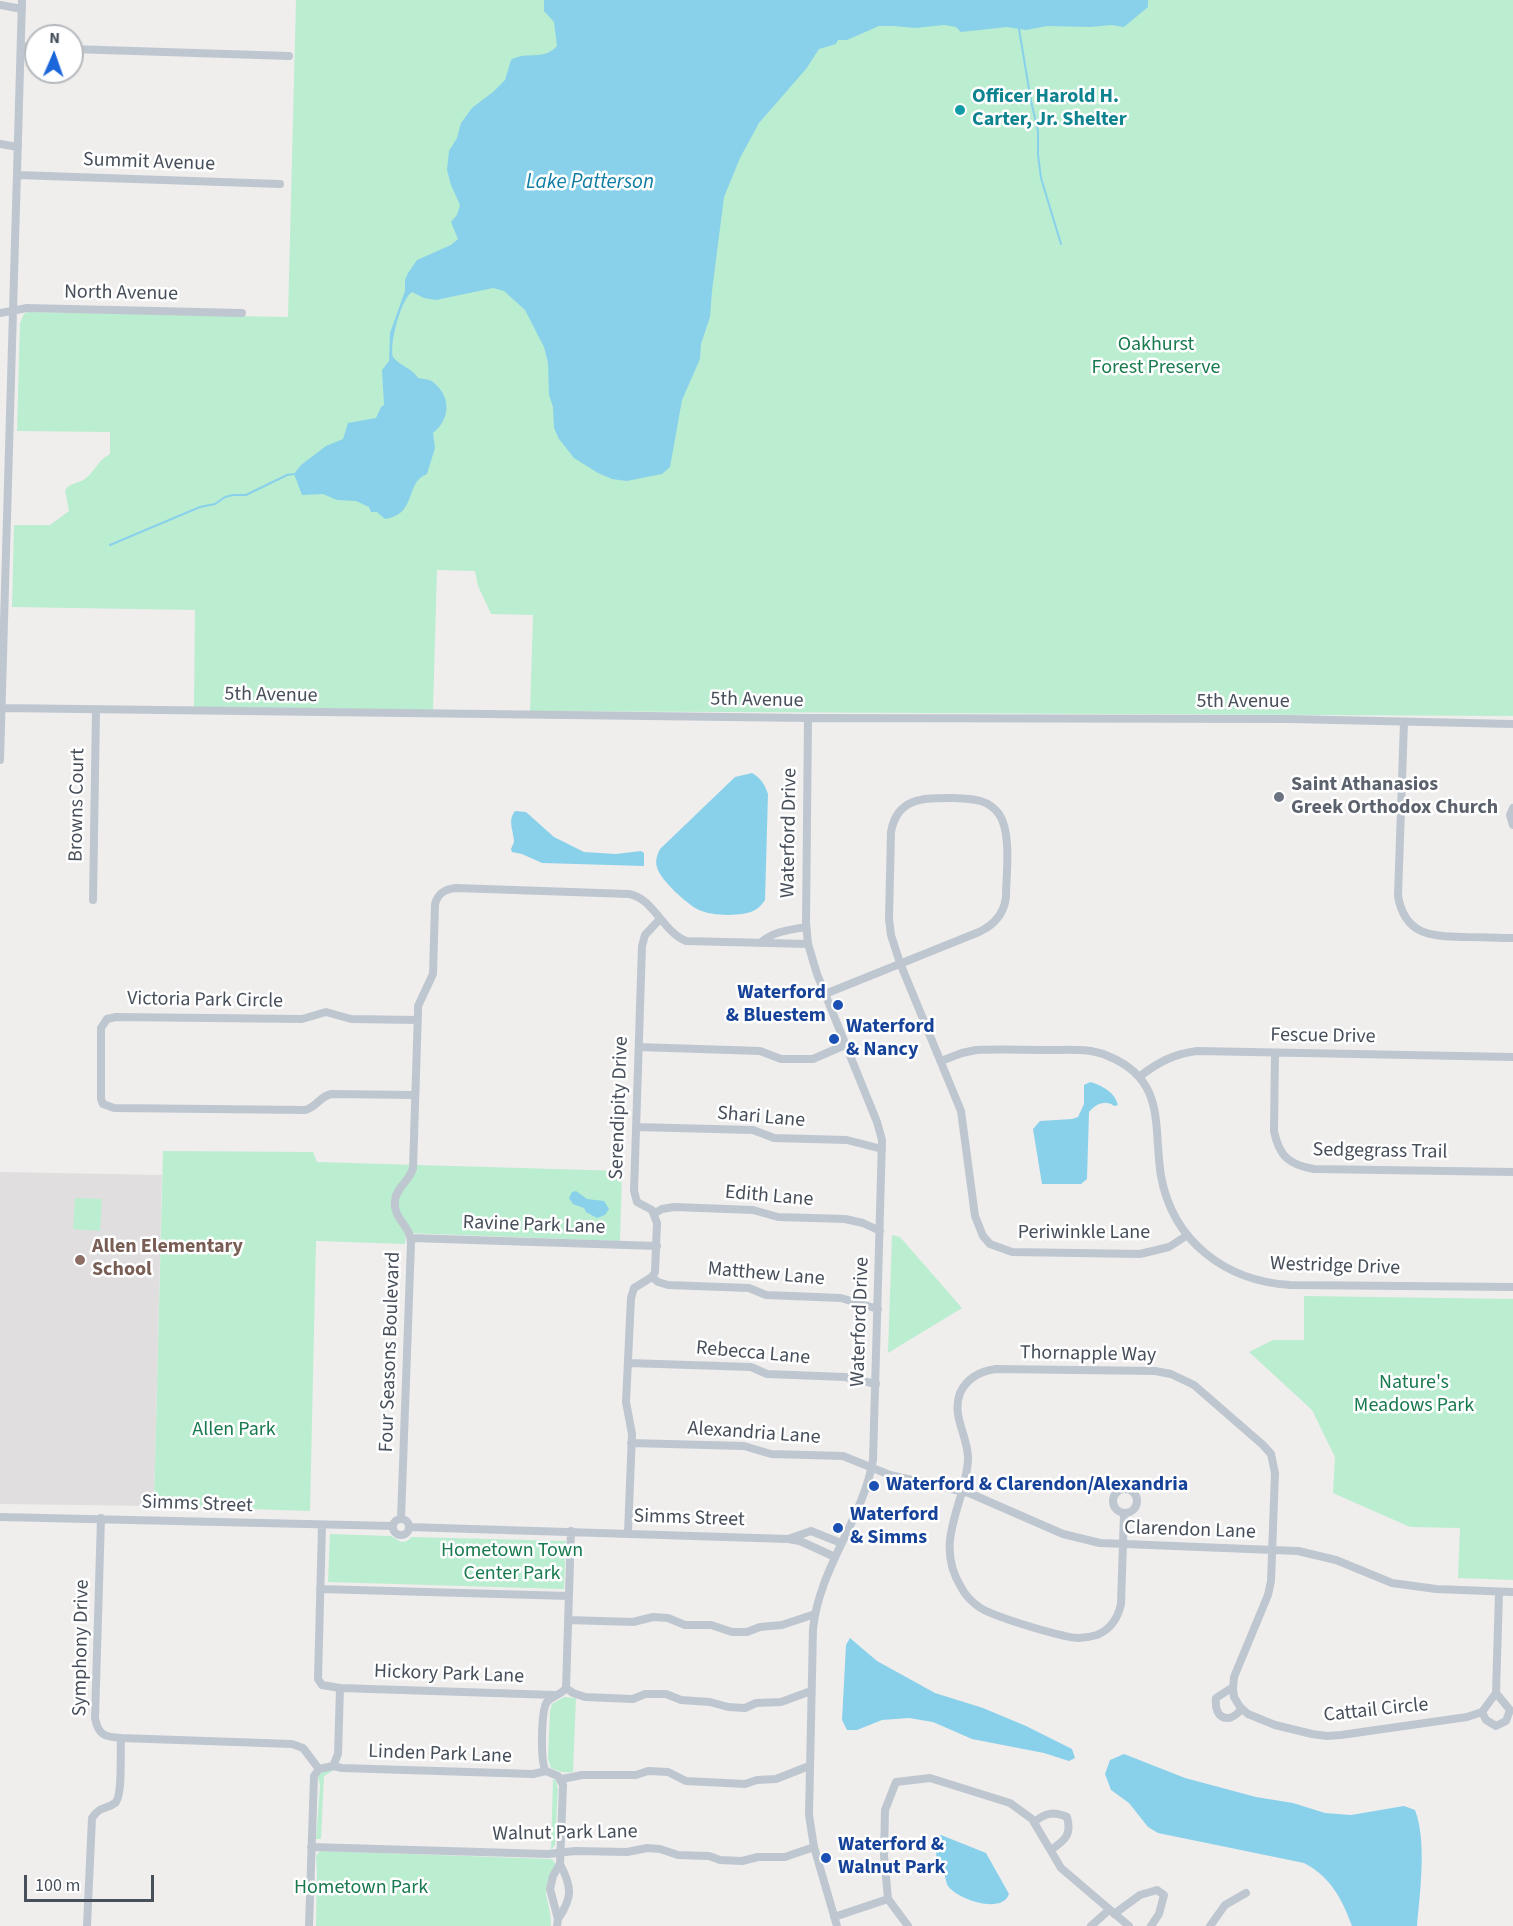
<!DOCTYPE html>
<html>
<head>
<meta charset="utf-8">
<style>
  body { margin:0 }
  #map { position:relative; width:1513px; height:1926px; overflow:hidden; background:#f0eded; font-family:"Source Sans 3",sans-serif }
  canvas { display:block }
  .north { position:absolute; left:24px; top:24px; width:60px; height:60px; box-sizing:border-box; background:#fff; border:2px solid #b5b9bd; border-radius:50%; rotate:2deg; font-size:16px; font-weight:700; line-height:24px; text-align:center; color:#464f5a }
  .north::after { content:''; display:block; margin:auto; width:21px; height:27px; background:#1c66db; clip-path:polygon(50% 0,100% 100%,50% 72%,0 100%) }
  .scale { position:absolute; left:24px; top:1875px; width:130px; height:27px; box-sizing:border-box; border:3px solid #464f5a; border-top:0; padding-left:8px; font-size:18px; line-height:21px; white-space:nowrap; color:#464f5a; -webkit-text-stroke:4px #fff; paint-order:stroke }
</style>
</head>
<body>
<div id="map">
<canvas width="1513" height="1926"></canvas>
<div class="north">N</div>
<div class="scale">100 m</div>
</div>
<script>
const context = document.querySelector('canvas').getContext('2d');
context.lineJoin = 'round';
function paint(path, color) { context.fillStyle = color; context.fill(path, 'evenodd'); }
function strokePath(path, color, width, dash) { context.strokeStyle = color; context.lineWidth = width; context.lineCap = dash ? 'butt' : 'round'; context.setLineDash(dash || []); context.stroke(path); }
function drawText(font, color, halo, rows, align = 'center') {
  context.font = font + ' "Source Sans 3",sans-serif'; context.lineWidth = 5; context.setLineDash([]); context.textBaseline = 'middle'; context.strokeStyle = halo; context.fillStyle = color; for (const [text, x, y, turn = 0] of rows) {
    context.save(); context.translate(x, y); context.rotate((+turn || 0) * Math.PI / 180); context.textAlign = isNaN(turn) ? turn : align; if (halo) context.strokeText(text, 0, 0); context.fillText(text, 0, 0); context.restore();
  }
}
paint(new Path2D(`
  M 0,1172 L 162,1175 L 154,1506 L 0,1504 Z`), '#e1dedf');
paint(new Path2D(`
  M 296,0 L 1513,0 L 1513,716 L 530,711 L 533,615 L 491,614 L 478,586 L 475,571 L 437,570 L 433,710 L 194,707 L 195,610 L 12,607 L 14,525 L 50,525 L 69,511 L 65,490 C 71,482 79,484 86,478 C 96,470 97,461 110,454 L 110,432 L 17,431 L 20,323 L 24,314 L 28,312 L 288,317 Z
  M 163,1151 L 313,1152 L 317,1162 L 622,1171 L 620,1241 L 406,1233 L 405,1244 L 316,1241 L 310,1511 L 154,1506 Z
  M 75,1198 L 102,1199 L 100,1231 L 73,1229 Z
  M 892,1235 L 900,1237 L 962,1308 L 888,1353 Z
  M 1304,1296 L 1513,1299 L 1513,1580 L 1458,1578 L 1460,1528 L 1410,1527 L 1333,1493 L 1335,1457 L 1312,1410 L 1249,1352 L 1273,1340 L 1304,1340 Z
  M 330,1534 L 391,1536 L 401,1542 L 407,1541 L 412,1537 L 566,1541 L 564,1589 L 328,1582 Z
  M 564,1697 L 576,1698 L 573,1772 C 564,1773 560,1772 551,1768 L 548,1759 L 550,1711 L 552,1704 Z
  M 325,1770 L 334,1770 L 324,1776 L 321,1839 L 316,1839 L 320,1786 L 318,1776 Z
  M 553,1779 L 556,1781 L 558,1789 L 555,1845 L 551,1850 Z
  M 320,1851 L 552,1859 L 556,1864 C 537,1897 551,1895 551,1926 L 316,1926 L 317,1872 L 316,1856 Z`), '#bbedd1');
paint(new Path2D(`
  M 544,0 L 1148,0 L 1148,7 L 1124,27 L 1111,25 L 1091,27 L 1047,26 L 1026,30 L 1007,27 L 961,32 L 956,27 L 944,25 L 915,28 L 894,26 L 879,26 L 847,40 L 838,40 L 836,44 L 819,49 L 806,69 L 759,123 L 740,158 L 724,197 L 712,291 L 710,317 L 701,344 L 700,359 L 682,400 L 670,467 L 662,474 L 627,481 L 612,479 L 598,473 L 574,458 L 559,439 L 554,428 L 553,407 L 549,395 L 548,363 L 544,347 L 525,310 L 504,291 L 493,288 L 436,300 L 424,298 L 412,292 C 401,299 389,344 393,357 C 400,366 412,368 418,378 C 423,379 429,379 433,382 C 451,396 451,419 433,433 L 435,448 L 427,474 C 404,483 418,514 385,519 L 377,512 L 371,512 L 369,507 L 356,501 L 337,500 L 323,494 L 302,495 L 294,474 L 301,465 L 326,446 L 343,439 L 348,423 L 376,418 L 381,407 L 384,405 L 382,370 L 389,361 L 390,333 L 405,291 L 405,280 L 408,273 L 417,260 L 451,245 L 458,239 L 451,222 L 457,215 L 460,205 L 451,185 L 447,170 L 449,151 L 457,138 L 461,123 L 472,108 L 493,92 L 505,80 L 511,60 C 528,50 542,62 557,46 L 554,22 L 544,11 Z
  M 752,773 C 761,778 765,785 768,794 L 765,900 C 762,904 759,908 755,910 C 743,917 711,916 699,910 C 688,905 659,879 657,867 C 655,861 657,855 660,849 L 735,777 Z
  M 515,811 L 526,812 L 554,837 L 584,852 L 616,854 L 641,851 L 644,853 L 644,866 L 542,863 L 522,854 L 512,852 L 511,849 L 514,842 C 514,831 507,821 515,811 Z
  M 1090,1082 C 1101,1085 1115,1092 1118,1105 L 1114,1106 C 1106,1099 1095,1104 1089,1112 L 1087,1179 L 1081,1184 L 1042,1184 L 1033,1129 L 1040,1121 L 1072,1119 L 1078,1117 L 1084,1104 L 1084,1085 Z
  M 576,1191 L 587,1199 L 604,1201 L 609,1209 L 605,1215 L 597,1218 L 586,1212 L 584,1208 L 573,1204 L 569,1198 L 572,1192 Z
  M 850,1638 L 877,1661 L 935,1693 L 983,1708 L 1026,1726 L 1072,1749 L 1075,1758 L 1069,1761 L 1044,1753 L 972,1739 L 933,1722 L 909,1718 L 882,1720 L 857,1730 L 847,1730 L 842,1720 L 846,1645 Z
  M 1124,1754 L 1185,1778 L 1256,1797 L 1293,1803 L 1325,1813 L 1351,1815 L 1404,1806 L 1415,1810 C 1427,1841 1420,1893 1417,1926 L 1352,1926 C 1342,1899 1331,1877 1304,1863 L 1158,1833 L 1148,1827 L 1129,1803 L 1111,1790 L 1105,1774 L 1110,1760 Z
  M 941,1835 L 986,1853 L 1009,1894 C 1002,1915 957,1899 948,1886 C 947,1885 945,1877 945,1876 C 941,1869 943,1876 939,1869 C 934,1859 937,1846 938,1836 Z`), '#89d1ea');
strokePath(new Path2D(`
  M 1019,29 L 1031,101 L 1038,131 L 1038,155 L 1041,178 L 1061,244
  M 110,545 L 200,507 L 215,504 L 225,497 L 233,495 L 246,495 L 287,475 L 294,474`), '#89d1ea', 2);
strokePath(new Path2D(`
  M 0,5 L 22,9
  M 22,46 L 36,47
  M 72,49 L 289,56
  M 0,144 L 18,147
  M 17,175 L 280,184
  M 0,313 L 27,308 L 242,313
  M 0,708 L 808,718 L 1290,719 L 1513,724
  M 808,718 L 806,923 L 808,944 L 817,974 L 877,1122 L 882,1140 L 873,1460 C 863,1519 819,1568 813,1629 L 809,1815 L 814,1847 L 837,1926
  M 1404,722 L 1398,896 C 1405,936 1431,936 1466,937 C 1481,937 1497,938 1513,938
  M 0,760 L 22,0
  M 1513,808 L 1510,815 L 1513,825
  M 93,900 L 96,710
  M 760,943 C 774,931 789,930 806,927
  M 825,994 L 979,932 C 994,925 1004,914 1006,897 C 1006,875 1012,833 999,814 C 987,798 971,799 953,798 C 924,798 897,797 891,832 L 889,919 L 891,935 L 900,963 L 961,1111 L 975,1216 L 983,1236 L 990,1244 L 1012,1252 L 1140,1254 L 1169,1247 L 1186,1236
  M 639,1047 L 760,1051 L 781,1059 L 813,1059 L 845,1045
  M 1275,1053 L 1274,1131 C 1279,1156 1289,1165 1314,1169 L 1513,1172
  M 941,1061 L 962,1053 L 976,1050 C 1001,1049 1025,1050 1050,1050 C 1069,1050 1090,1048 1108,1056 C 1167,1080 1153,1127 1161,1176 C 1173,1242 1226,1281 1290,1285 L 1513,1287
  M 1139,1077 C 1158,1062 1174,1054 1197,1051 L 1513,1057
  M 415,1095 L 331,1094 C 319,1097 317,1107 305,1110 L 114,1108 L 103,1104 L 101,1099 L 101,1028 L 107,1019 L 116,1017 L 302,1019 L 326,1012 L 351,1019 L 417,1020
  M 636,1127 L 753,1130 L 774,1138 L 847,1140 L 882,1149
  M 655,1213 L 662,1209 L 674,1207 L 753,1210 L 778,1217 L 845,1219 L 863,1223 L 880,1231
  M 411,1238 L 657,1246
  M 652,1277 L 658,1282 L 668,1285 L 749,1288 L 766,1295 L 841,1298 L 878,1309
  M 628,1363 L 751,1367 L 767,1374 L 845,1377 L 876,1384
  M 631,1443 L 744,1446 L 771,1454 L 843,1456 L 890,1475 L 969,1493 L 1063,1534 L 1100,1543 L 1298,1551 L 1336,1560 L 1392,1583 L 1436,1589 L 1513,1592
  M1113 1501a12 12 0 1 1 24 0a12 12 0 1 1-24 0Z
  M 1124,1514 L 1121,1604 C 1118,1618 1111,1629 1097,1635 C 1087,1638 1075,1639 1065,1636 C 1047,1632 994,1617 979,1607 C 972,1602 965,1595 961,1587 C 933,1541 965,1506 968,1460 C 969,1437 951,1417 960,1393 C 967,1378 981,1371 996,1369 L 1155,1371 L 1171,1374 L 1194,1385 L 1263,1445 L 1271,1454 L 1275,1473 L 1271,1581 L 1268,1595 L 1234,1677 L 1233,1689 L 1234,1697 L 1240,1707 L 1248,1714 L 1275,1725 L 1312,1734 L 1327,1736 L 1341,1735 L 1467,1717 L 1482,1712 L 1496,1693 L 1499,1592
  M 0,1517 L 393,1526
  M 401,1519 L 411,1243 C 411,1226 393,1219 395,1201 C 396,1187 410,1181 413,1168 L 418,1012 L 418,1006 L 433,974 L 435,904 C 438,893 445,889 456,888 L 629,894 C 653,898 663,932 686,941 L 808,944
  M393 1527a8 8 0 1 1 16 0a8 8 0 1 1-16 0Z
  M 409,1527 L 788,1539 L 800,1541 L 835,1557
  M 628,1533 L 632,1434 L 626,1402 L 631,1298 L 634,1288 L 652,1277 L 655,1272 L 657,1223 L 652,1210 L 637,1202 L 634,1191 L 642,946 L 645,935 L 660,919
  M 788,1539 L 811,1531 L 841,1543
  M 320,1589 L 569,1596
  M 568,1620 L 633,1622 L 653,1617 L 668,1618 L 685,1625 L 711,1625 L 732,1632 L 747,1632 L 760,1627 L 782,1625 L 815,1614
  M 1233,1687 L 1216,1698 C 1215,1707 1217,1719 1229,1718 C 1233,1718 1239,1712 1242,1709
  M 340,1688 L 555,1695
  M 566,1688 L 573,1693 L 585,1697 L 633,1699 L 645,1694 L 666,1694 L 681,1700 L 710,1702 L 728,1707 L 745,1708 L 756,1703 L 781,1702 L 811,1691
  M 1482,1712 L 1486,1720 L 1496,1726 L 1506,1721 L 1510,1710 L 1496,1693
  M 121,1738 L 292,1744 L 303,1748 L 319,1769
  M 333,1766 L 342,1768 L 533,1774 L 546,1771
  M 562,1779 L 582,1775 L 636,1775 L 648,1771 L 668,1772 L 686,1781 L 745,1784 L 757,1780 L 776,1779 L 809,1766
  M 1034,1822 C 1046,1813 1053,1811 1067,1817 C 1072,1835 1065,1840 1051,1850
  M 311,1847 L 548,1854 L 575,1851 L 627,1852 L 647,1848 L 660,1849 L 678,1855 L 709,1856 L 720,1860 L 742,1861 L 758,1857 L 785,1857 L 814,1847
  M 1114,1914 L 1140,1895 L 1157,1890 L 1164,1895 L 1159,1914 L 1151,1926
  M 834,1917 L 888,1899
  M 558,1919 C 573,1897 572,1887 560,1864
  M 87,1926 L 92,1818 C 101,1805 106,1810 115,1803 C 123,1797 120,1749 121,1738 C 105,1737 98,1735 95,1718 L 101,1518
  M 309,1926 L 314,1776 L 319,1769 L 333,1766 L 338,1754 L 340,1688 L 322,1685 L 318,1679 L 322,1526
  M 557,1926 L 558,1919 L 550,1889 L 553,1876 L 560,1864 L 563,1785 L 558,1776 L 546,1771 C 540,1763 541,1710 547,1702 C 552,1696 561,1695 566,1688 L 571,1531
  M 908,1926 L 888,1899 L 884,1855 L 885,1810 L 896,1782 L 930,1778 L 1010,1803 L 1032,1819 L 1061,1868 L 1129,1926
  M 1091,1926 L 1109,1910
  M 1210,1926 L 1225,1905 L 1246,1893`), '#bec7cf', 8);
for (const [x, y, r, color] of [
  [960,110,6,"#0f9aa8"],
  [1279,797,6,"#6b7280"],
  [838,1005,6,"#1a4fb4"],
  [834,1039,6,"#1a4fb4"],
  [80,1260,6,"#8d6e63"],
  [874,1486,6,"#1a4fb4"],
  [838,1528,6,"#1a4fb4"],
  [826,1858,6,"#1a4fb4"]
]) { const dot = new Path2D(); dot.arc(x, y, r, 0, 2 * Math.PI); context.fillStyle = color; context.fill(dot); strokePath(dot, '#fff', 2); }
drawText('bold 20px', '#0d838f', '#fff', [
  ["Officer Harold H.",972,98],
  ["Carter, Jr. Shelter",972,121]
], 'left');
drawText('20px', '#464f5a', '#fff', [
  ["Summit Avenue",149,163,2],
  ["North Avenue",121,294,1],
  ["5th Avenue",271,696,1],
  ["5th Avenue",757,701,1],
  ["5th Avenue",1243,703],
  ["Browns Court",78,805,-89],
  ["Waterford Drive",790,833,-89],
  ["Victoria Park Circle",205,1001,1],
  ["Fescue Drive",1323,1037,1],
  ["Serendipity Drive",620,1108,-88],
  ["Shari Lane",761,1118,5],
  ["Sedgegrass Trail",1380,1152,1],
  ["Edith Lane",769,1197,5],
  ["Ravine Park Lane",534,1226,2],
  ["Periwinkle Lane",1084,1234],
  ["Westridge Drive",1335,1267,2],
  ["Matthew Lane",766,1275,5],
  ["Waterford Drive",861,1322,-88],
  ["Four Seasons Boulevard",391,1352,-88],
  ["Rebecca Lane",753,1354,5],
  ["Thornapple Way",1088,1355,1],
  ["Alexandria Lane",754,1434,4],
  ["Simms Street",197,1505,2],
  ["Simms Street",689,1519,2],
  ["Clarendon Lane",1190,1531,2],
  ["Symphony Drive",82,1648,-89],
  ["Hickory Park Lane",449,1675,2],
  ["Cattail Circle",1376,1711,-6],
  ["Linden Park Lane",440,1755,2],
  ["Walnut Park Lane",565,1834,-1]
]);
drawText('20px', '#187a4e', '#fff', [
  ["Oakhurst",1156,346],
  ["Forest Preserve",1156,369],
  ["Nature's",1414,1384],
  ["Meadows Park",1414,1407],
  ["Allen Park",234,1431],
  ["Hometown Town",512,1552],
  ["Center Park",512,1575],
  ["Hometown Park",361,1889]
]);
drawText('bold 20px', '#5b616d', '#fff', [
  ["Saint Athanasios",1291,786],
  ["Greek Orthodox Church",1291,809]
], 'left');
drawText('bold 20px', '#164399', '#fff', [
  ["Waterford",826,994,"right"],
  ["& Bluestem",826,1017,"right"],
  ["Waterford",846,1028],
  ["& Nancy",846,1051],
  ["Waterford & Clarendon/Alexandria",886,1486],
  ["Waterford",850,1516],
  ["& Simms",850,1539],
  ["Waterford &",838,1846],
  ["Walnut Park",838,1869]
], 'left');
drawText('bold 20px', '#785e54', '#fff', [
  ["Allen Elementary",92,1248],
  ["School",92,1271]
], 'left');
drawText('italic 21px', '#0e7da4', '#fff', [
  ["Lake Patterson",590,183]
]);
</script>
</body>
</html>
